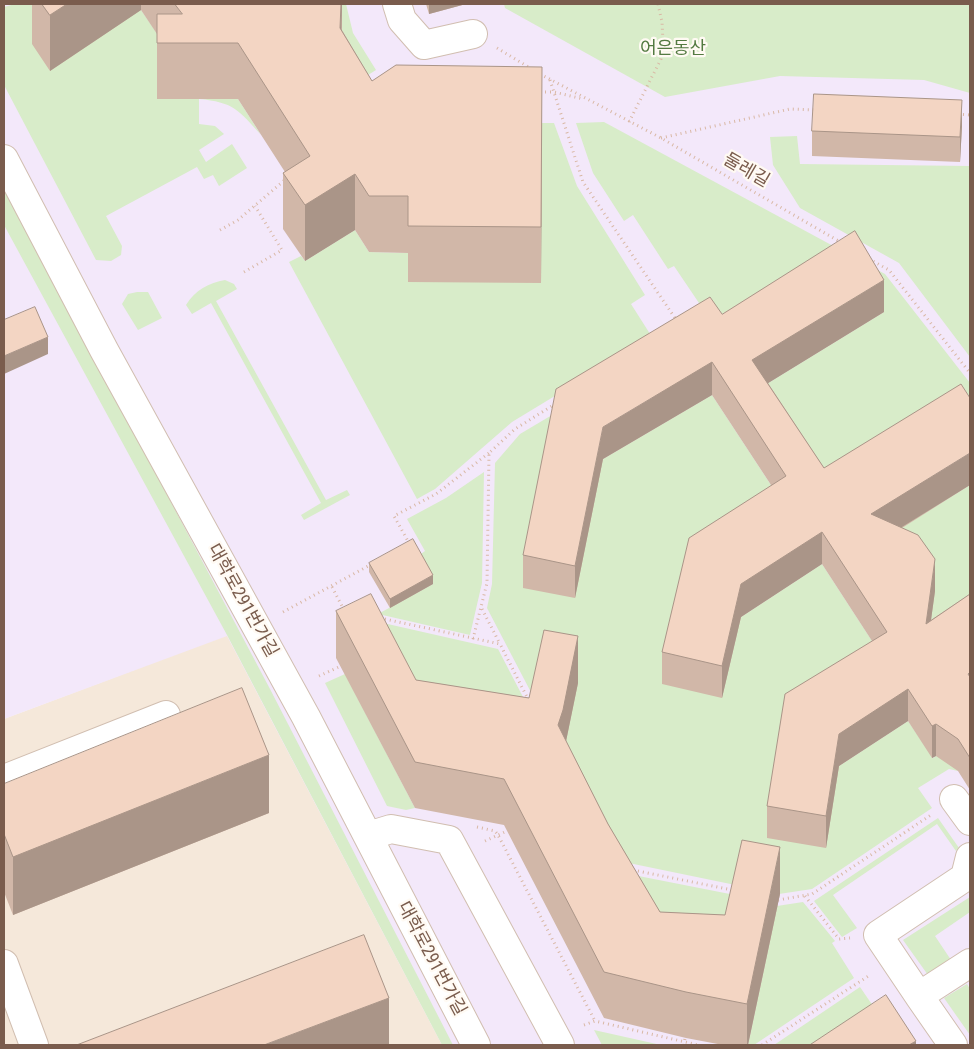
<!DOCTYPE html>
<html>
<head>
<meta charset="utf-8">
<style>
  body { margin:0 }
  #map { position:relative; width:974px; height:1049px; overflow:hidden; background:#fdf6ec; font-family:"Roboto Condensed",sans-serif }
  canvas { display:block }
  .frame { position:absolute; inset:0; border:5px solid #7a5c4d; pointer-events:none }
</style>
</head>
<body>
<div id="map">
<canvas width="974" height="1049"></canvas>
<div class="frame"></div>
</div>
<script>
const context = document.querySelector('canvas').getContext('2d');
context.lineJoin = 'round';
function paint(path, color) { context.fillStyle = color; context.fill(path, 'evenodd'); }
function strokePath(path, color, width, dash) { context.strokeStyle = color; context.lineWidth = width; context.lineCap = dash ? 'butt' : 'round'; context.setLineDash(dash || []); context.stroke(path); }
function drawText(font, color, halo, rows, align = 'center') {
  context.font = font + ' "Roboto Condensed","Noto Sans KR",sans-serif'; context.lineWidth = 4.5; context.setLineDash([]); context.textBaseline = 'middle'; context.strokeStyle = halo; context.fillStyle = color; for (const [text, x, y, turn = 0] of rows) {
    context.save(); context.translate(x, y); context.rotate((+turn || 0) * Math.PI / 180); context.textAlign = isNaN(turn) ? turn : align; if (halo) context.strokeText(text, 0, 0); context.fillText(text, 0, 0); context.restore();
  }
}
paint(new Path2D(`
  M 227,635 L 442,1045 L 4,1045 L 4,719 Z`), '#f5e8da');
paint(new Path2D(`
  M 4,4 L 970,4 L 970,1045 L 900,1045 L 864,993 L 787,1045 L 442,1045 L 227,636 L 4,719 Z`), '#f3e8fa');
paint(new Path2D(`
  M 15,4 L 92,4 L 141,10 L 182,70 L 157,99 L 238,99 L 261,135 C 239,110 233,102 199,99 L 199,124 L 215,126 L 224,134 L 199,150 L 206,162 L 232,144 L 247,168 L 219,186 L 213,175 L 204,179 L 197,167 L 106,216 L 122,246 L 121,255 L 111,261 L 96,260 L 4,85 L 4,7 Z
  M 334,4 L 346,4 L 353,33 L 376,70 L 352,85 Z
  M 504,4 L 970,4 L 970,93 L 924,80 L 780,76 L 665,97 L 505,8 Z
  M 604,122 L 885,274 L 970,383 L 970,431 L 824,501 L 752,393 L 884,312 L 726,343 L 674,266 L 668,269 L 633,215 L 624,221 L 593,173 L 576,123 Z
  M 542,123 L 554,123 L 577,186 L 645,295 L 631,304 L 652,337 L 512,422 L 435,489 L 417,499 L 289,262 L 301,256 L 305,261 L 355,230 L 369,252 L 408,253 Z
  M 797,136 L 800,164 L 970,166 L 970,357 L 899,263 L 800,208 L 773,165 L 770,137 Z
  M 4,187 L 270,689 L 453,1045 L 442,1045 L 227,635 L 4,225 Z
  M 225,280 L 234,284 L 237,289 L 216,301 L 326,500 L 347,490 L 350,495 L 304,520 L 301,515 L 321,503 L 211,303 L 192,314 L 186,305 C 195,290 209,283 225,280 Z
  M 137,292 L 148,292 L 162,318 L 138,330 L 122,304 L 128,294 Z
  M 712,395 L 786,508 L 741,617 L 822,564 L 887,664 L 839,766 L 908,721 L 933,758 L 942,752 L 958,771 L 949,769 L 918,788 L 932,808 L 812,889 L 779,894 L 619,861 L 487,608 L 492,584 L 495,463 L 520,434 L 552,415 L 603,459 Z
  M 484,472 L 482,583 L 470,635 L 378,614 L 433,584 L 418,556 L 425,551 L 407,519 L 446,498 Z
  M 970,485 L 970,627 L 926,656 L 859,554 Z
  M 370,620 L 498,649 L 535,720 L 416,727 Z
  M 345,674 L 415,808 L 406,810 L 387,806 L 325,683 Z
  M 938,818 L 959,848 L 956,851 L 937,824 L 833,895 L 857,928 L 842,937 L 814,901 Z
  M 608,870 L 740,896 L 725,961 L 660,958 Z
  M 970,897 L 970,912 L 935,936 L 951,960 L 928,975 L 903,940 Z
  M 803,902 L 835,941 L 832,943 L 854,978 L 754,1045 L 748,1045 L 777,906 Z
  M 967,984 L 970,989 L 970,1035 L 944,998 Z
  M 860,987 L 900,1045 L 880,1042 L 859,1013 L 829,1045 L 774,1045 Z
  M 594,1030 L 661,1045 L 602,1045 Z`), '#d8ecc9');
const minor = new Path2D(`
  M 397,4 L 402,20 L 424,45 L 473,34
  M 4,159 L 104,350 L 306,717 L 476,1045
  M 4,779 L 166,715
  M 954,799 L 970,821
  M 368,836 L 391,829 L 449,840 L 560,1045
  M 4,964 L 34,1045
  M 919,996 L 878,935 L 965,877 L 970,857
  M 953,1045 L 919,996 L 970,963`);
strokePath(minor, '#d1beb0', 30);
strokePath(new Path2D(`
  M 497,48 L 530,68
  M 540,74 L 661,138 L 842,243
  M 550,80 L 583,182 L 677,321
  M 540,92 L 554,92 L 583,99
  M 958,114 L 970,115
  M 629,122 L 661,59 L 663,41 L 662,22 L 658,4
  M 661,138 L 790,109 L 817,110
  M 220,230 L 238,220 L 286,179
  M 869,259 L 889,270 L 970,373
  M 244,272 L 282,250 L 255,206
  M 408,543 L 409,543 L 394,516 L 436,494 L 489,453
  M 332,587 L 344,610
  M 482,609 L 500,644
  M 283,612 L 372,564
  M 380,618 L 500,644 L 529,701
  M 473,639 L 487,583 L 489,453 L 515,429 L 555,404
  M 319,676 L 341,666
  M 477,827 L 495,831 L 498,835 L 595,1021
  M 485,841 L 507,831
  M 633,870 L 732,890
  M 805,896 L 839,939 L 850,938
  M 778,900 L 812,894 L 931,815
  M 584,1025 L 595,1021 L 698,1045
  M 684,1045 L 685,1038
  M 762,1045 L 870,975`), '#d9b8a5', 3, [1, 4]);
strokePath(minor, '#fff', 28);
paint(new Path2D(`
  M 32,4 L 342,4 L 342,30 L 372,81 L 542,123 L 541,283 L 408,282 L 408,253 L 369,252 L 355,230 L 305,261 L 283,229 L 283,173 L 285,172 L 238,99 L 157,99 L 157,34 L 141,10 L 50,71 L 32,44 Z
  M 426,4 L 466,4 L 429,14 Z
  M 962,126 L 960,162 L 812,156 L 812,131 Z
  M 884,312 L 768,383 L 824,468 L 970,485 L 902,528 L 935,591 L 931,620 L 970,594 L 970,790 L 958,771 L 936,756 L 932,758 L 908,721 L 839,766 L 826,848 L 767,838 L 767,806 L 872,641 L 822,564 L 741,617 L 722,698 L 662,684 L 662,652 L 771,485 L 712,395 L 603,459 L 575,598 L 523,588 L 523,555 L 722,314 Z
  M 369,563 L 433,584 L 390,608 L 369,572 Z
  M 336,611 L 416,680 L 529,698 L 578,683 L 566,741 L 608,824 L 660,912 L 725,915 L 780,894 L 748,1045 L 723,1045 L 686,1038 L 604,1018 L 504,825 L 415,808 L 336,658 Z
  M 4,784 L 269,813 L 13,915 L 4,892 Z`), '#d1b7a8');
paint(new Path2D(`
  M 67,4 L 141,4 L 141,10 L 50,71 L 50,15 Z
  M 341,4 L 342,4 L 340,84 L 340,28 Z
  M 429,4 L 466,4 L 429,14 Z
  M 542,67 L 542,123 L 541,283 L 541,227 Z
  M 962,100 L 962,126 L 960,162 L 960,137 Z
  M 355,174 L 355,230 L 305,261 L 305,205 Z
  M 884,280 L 884,312 L 752,393 L 752,360 Z
  M 48,337 L 48,354 L 4,374 L 4,356 Z
  M 712,362 L 712,395 L 603,459 L 575,598 L 575,566 L 603,427 Z
  M 970,453 L 970,485 L 871,546 L 871,514 Z
  M 822,532 L 822,564 L 741,617 L 722,698 L 722,666 L 741,584 Z
  M 935,559 L 935,591 L 926,656 L 926,624 Z
  M 433,575 L 433,584 L 390,608 L 390,599 Z
  M 578,636 L 578,683 L 563,756 L 558,725 Z
  M 908,689 L 908,721 L 839,766 L 826,848 L 826,816 L 839,734 Z
  M 936,724 L 936,756 L 932,758 L 932,726 Z
  M 269,755 L 269,813 L 13,915 L 13,857 Z
  M 780,847 L 780,894 L 748,1045 L 747,1045 L 747,1004 Z
  M 389,998 L 389,1045 L 264,1045 Z
  M 916,1041 L 916,1045 L 909,1045 Z`), '#aa9588');
const building = new Path2D(`
  M 42,4 L 67,4 L 50,15 Z
  M 175,4 L 341,4 L 340,28 L 372,81 L 396,65 L 542,67 L 541,227 L 408,226 L 408,196 L 369,196 L 355,174 L 305,205 L 283,173 L 310,156 L 238,43 L 157,43 L 157,14 L 182,14 Z
  M 814,94 L 962,100 L 960,137 L 812,131 Z
  M 855,231 L 884,280 L 752,360 L 824,468 L 961,384 L 970,398 L 970,453 L 871,514 L 918,535 L 935,559 L 926,624 L 970,594 L 970,672 L 968,674 L 970,677 L 970,758 L 958,739 L 936,724 L 932,726 L 908,689 L 839,734 L 826,816 L 767,806 L 785,694 L 887,632 L 822,532 L 741,584 L 722,666 L 662,652 L 689,538 L 786,476 L 712,362 L 603,427 L 575,566 L 523,555 L 556,389 L 710,297 L 722,314 Z
  M 35,307 L 48,337 L 4,356 L 4,320 Z
  M 413,539 L 433,575 L 390,599 L 369,563 Z
  M 371,594 L 416,680 L 529,698 L 544,630 L 578,636 L 563,710 L 558,725 L 608,824 L 660,912 L 725,915 L 742,840 L 780,847 L 747,1004 L 686,992 L 604,972 L 504,779 L 415,762 L 336,611 Z
  M 242,688 L 269,755 L 13,857 L 4,834 L 4,784 Z
  M 364,935 L 389,998 L 264,1045 L 77,1045 Z
  M 886,995 L 916,1041 L 909,1045 L 810,1045 Z`);
paint(building, '#f3d5c3');
strokePath(building, '#aa9588', 1);
drawText('18px', '#537a41', '#fffaf3', [
  ["어은동산",673,49]
]);
drawText('18px', '#7a5c4d', '#fffaf3', [
  ["둘레길",746,171,30],
  ["대학로291번가길",242,601,61],
  ["대학로291번가길",431,959,62]
]);
</script>
</body>
</html>
